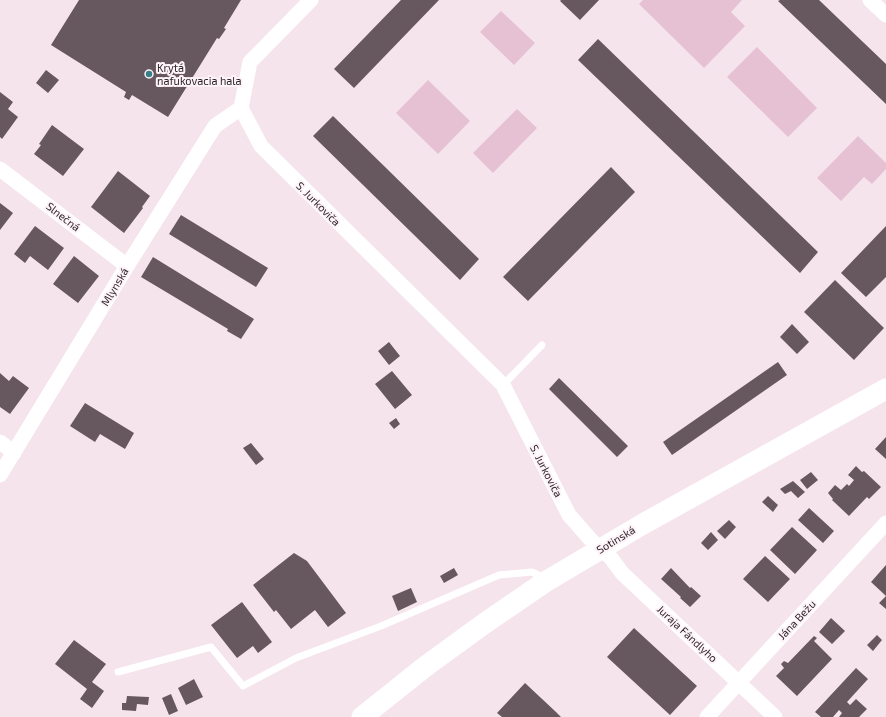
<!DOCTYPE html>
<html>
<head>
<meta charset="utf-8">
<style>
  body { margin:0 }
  canvas { display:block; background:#f5e4ec }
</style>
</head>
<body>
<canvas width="886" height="717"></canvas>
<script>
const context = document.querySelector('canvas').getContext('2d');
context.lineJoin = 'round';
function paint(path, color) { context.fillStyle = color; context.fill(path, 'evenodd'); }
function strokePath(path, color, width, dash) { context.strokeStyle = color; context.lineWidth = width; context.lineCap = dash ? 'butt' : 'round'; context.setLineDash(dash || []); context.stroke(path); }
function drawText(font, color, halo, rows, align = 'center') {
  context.font = font + ' "Exo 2",sans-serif'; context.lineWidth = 4; context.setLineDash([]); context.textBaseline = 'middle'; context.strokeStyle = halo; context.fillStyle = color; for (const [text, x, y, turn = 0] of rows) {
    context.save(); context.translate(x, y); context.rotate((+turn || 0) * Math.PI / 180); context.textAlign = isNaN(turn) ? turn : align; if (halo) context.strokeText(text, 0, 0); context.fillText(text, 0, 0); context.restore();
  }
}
paint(new Path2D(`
  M 643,0 L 742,0 L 731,12 L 745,26 L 704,68 L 639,4 Z
  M 501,11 L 535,43 L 514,65 L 480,32 Z
  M 757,47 L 817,108 L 788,137 L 727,77 Z
  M 428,80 L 470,121 L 438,154 L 396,113 Z
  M 517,109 L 537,128 L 493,173 L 473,153 Z
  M 858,136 L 886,163 L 886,169 L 872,184 L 864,177 L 841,201 L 817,178 Z`), '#e6c1d3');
paint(new Path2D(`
  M 79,0 L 241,0 L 224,28 L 226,29 L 219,39 L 217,38 L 168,117 L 132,95 L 129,100 L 124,97 L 126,92 L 51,45 Z
  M 401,0 L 439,0 L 354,88 L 334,69 Z
  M 561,0 L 599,0 L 580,20 L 560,1 Z
  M 780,0 L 819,0 L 886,64 L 886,104 L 778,1 Z
  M 598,39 L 818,252 L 800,273 L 578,60 Z
  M 46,70 L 59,80 L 48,93 L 36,83 Z
  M 0,92 L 13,102 L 8,109 L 18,117 L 2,139 L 0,137 Z
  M 333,116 L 479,259 L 460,280 L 313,136 Z
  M 52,125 L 84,149 L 63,176 L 34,154 L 41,145 L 39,144 Z
  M 611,167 L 635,192 L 528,301 L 503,277 Z
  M 118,171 L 150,196 L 142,207 L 143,208 L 124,233 L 91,207 Z
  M 0,203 L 13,213 L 0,230 Z
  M 181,215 L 268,268 L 256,287 L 169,234 Z
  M 35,226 L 64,248 L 48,270 L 30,256 L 25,263 L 14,254 Z
  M 886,226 L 886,277 L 866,297 L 841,273 Z
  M 74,256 L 99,276 L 78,303 L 53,284 Z
  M 153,257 L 254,319 L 241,339 L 227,331 L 228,329 L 141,277 Z
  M 835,280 L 884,328 L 854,360 L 804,312 Z
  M 792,324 L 809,342 L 797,354 L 780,337 Z
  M 389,342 L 400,356 L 389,365 L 378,351 Z
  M 778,362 L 787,375 L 672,455 L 663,442 Z
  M 392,371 L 412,395 L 395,409 L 375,384 Z
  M 0,373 L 9,381 L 13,376 L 29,388 L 10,414 L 0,407 Z
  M 559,378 L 628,446 L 617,457 L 549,389 Z
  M 85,403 L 134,433 L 125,449 L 100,434 L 95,442 L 70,426 Z
  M 396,418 L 400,424 L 394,429 L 389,423 Z
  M 886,437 L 886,459 L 875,449 Z
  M 251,443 L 264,459 L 256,465 L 243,448 Z
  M 856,466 L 862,472 L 864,471 L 881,487 L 869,499 L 867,497 L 849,516 L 832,500 L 833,499 L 828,493 L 835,485 L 841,490 L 847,484 L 849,486 L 854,480 L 848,475 Z
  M 811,472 L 818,480 L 807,489 L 800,480 Z
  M 793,481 L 805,492 L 798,498 L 791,491 L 785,494 L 780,489 Z
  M 768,496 L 778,505 L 773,512 L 762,502 Z
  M 809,508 L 834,531 L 823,543 L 798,520 Z
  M 729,520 L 736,527 L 725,539 L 717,531 Z
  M 792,527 L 817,550 L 795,574 L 770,550 Z
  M 711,532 L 718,540 L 708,550 L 701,543 Z
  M 294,553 L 307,561 L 346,613 L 328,627 L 315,610 L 291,629 L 276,610 L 274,612 L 253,585 Z
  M 765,556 L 790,579 L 768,602 L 743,579 Z
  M 886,565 L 886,609 L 879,603 L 886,596 L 871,582 Z
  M 454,568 L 458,575 L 444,583 L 440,576 Z
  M 671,568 L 690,588 L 691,587 L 701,596 L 690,607 L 680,598 L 681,597 L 661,579 Z
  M 411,588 L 417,602 L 398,611 L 392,596 Z
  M 242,602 L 272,642 L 258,653 L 253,646 L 237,658 L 211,625 Z
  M 831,618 L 845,631 L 832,644 L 819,632 Z
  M 634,628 L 697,686 L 670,715 L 607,657 Z
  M 877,635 L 882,640 L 873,651 L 867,645 Z
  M 814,636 L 817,638 L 814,641 L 832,659 L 797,696 L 776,676 L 784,668 L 781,664 L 784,661 L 788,663 Z
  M 74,640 L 106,664 L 92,682 L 104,691 L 92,708 L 80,699 L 87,689 L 55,664 Z
  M 856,668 L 868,679 L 847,702 L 850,705 L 856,699 L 867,709 L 859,717 L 839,717 L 842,713 L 839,710 L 833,717 L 821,717 L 815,712 Z
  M 194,679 L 203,697 L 186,705 L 178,688 Z
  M 525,683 L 556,712 L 561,717 L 502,717 L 497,713 Z
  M 171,694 L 178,711 L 169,715 L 162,698 Z
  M 127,696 L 149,697 L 148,705 L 137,704 L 136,711 L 122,710 L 122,703 L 126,703 Z`), '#67585f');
strokePath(new Path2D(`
  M 503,385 L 542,345
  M 118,672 L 211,647 L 243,686 L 296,658 L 381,626 L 499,575 L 532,572 L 540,576 L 543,581`), '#fff', 7);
strokePath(new Path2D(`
  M 311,0 L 250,62 L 241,108 L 261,146 L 503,385 L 569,515 L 591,540 L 611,558 L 622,573 L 775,717
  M 870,0 L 886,15
  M 0,169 L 127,266
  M 0,442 L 14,453
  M 0,475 L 127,266 L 215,126 L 241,108
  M 707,717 L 886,523`), '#fff', 15);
strokePath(new Path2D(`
  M 362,717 L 426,666 L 485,623 L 545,582 L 643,524 L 886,389`), '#fff', 21);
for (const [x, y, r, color] of [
  [149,74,4,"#388088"]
]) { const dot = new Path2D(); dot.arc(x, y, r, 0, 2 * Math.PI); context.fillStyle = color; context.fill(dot); strokePath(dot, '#fef3f8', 1.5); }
drawText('11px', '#2d272a', '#fef3f8', [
  ["Krytá",157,68],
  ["nafukovacia hala",157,81]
], 'left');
drawText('11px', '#2d272a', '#fef3f8', [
  ["S. Jurkoviča",318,204,45],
  ["Slnečná",63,217,38],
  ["Mlynská",115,287,-59],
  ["S. Jurkoviča",546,471,63],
  ["Sotinská",616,540,-31],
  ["Jána Bežu",797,620,-47],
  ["Juraja Fándlyho",687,634,43]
]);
</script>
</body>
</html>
